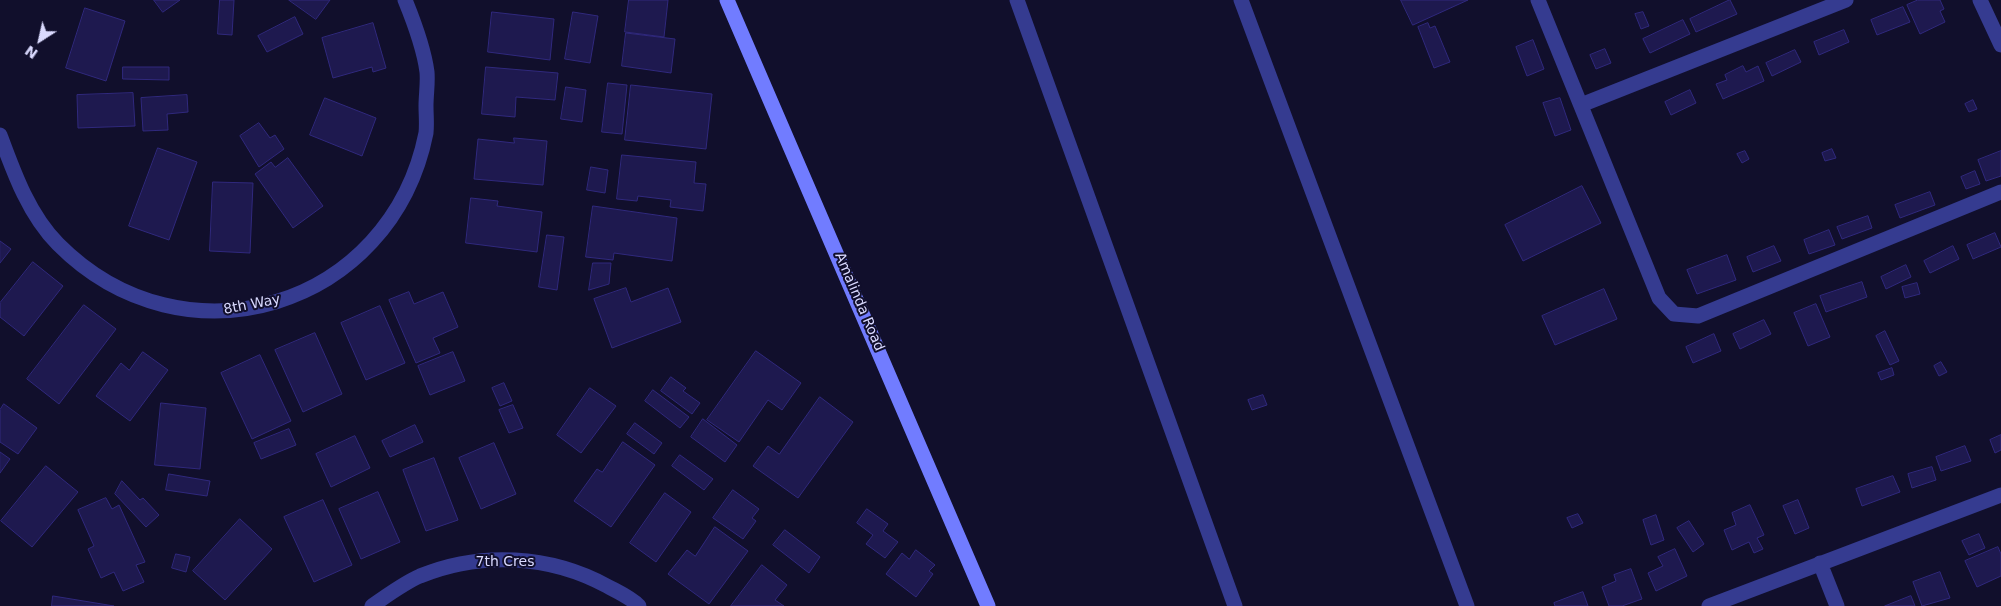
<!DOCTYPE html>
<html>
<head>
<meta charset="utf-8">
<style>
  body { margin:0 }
  #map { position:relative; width:2001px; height:606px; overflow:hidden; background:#110f2c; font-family:"DejaVu Sans",sans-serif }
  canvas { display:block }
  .north { position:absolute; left:15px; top:15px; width:50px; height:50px; -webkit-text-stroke:4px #110f2c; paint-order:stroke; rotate:215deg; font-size:14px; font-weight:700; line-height:20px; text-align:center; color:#dadaff }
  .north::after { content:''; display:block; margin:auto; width:18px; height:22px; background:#dadaff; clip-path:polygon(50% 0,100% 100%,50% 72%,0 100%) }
</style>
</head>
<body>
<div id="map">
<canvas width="2001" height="606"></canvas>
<div class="north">N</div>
</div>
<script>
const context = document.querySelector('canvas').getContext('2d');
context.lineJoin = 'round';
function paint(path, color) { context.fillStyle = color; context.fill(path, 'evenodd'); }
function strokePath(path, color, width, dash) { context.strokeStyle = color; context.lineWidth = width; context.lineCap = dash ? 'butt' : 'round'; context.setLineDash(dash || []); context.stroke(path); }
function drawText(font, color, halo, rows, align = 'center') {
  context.font = font + ' "DejaVu Sans",sans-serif'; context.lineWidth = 4; context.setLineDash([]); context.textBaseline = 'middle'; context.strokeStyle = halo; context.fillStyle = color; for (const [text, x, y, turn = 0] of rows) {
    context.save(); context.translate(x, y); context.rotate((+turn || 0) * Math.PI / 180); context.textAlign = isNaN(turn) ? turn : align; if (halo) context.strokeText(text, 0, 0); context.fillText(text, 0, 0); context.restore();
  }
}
const building = new Path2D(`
  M 154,0 L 180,0 L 163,12 Z
  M 220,0 L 234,0 L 232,35 L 218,34 Z
  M 289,0 L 330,0 L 316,19 Z
  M 629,0 L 668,0 L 664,37 L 625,32 Z
  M 1401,0 L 1468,0 L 1413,25 Z
  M 1730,0 L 1737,14 L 1696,32 L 1690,19 Z
  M 1918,0 L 1940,0 L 1944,9 L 1940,11 L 1945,22 L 1920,34 L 1907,5 Z
  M 1903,7 L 1910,22 L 1877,35 L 1871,20 Z
  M 85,8 L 125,21 L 106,81 L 66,68 Z
  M 492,12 L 554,19 L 550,60 L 488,52 Z
  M 573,12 L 598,16 L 590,63 L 565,59 Z
  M 1643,12 L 1649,26 L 1641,29 L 1635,14 Z
  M 295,17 L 303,34 L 267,52 L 258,36 Z
  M 1683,20 L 1690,34 L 1650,53 L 1643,39 Z
  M 373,23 L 386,68 L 373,72 L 372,67 L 333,78 L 322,38 Z
  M 1428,23 L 1430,28 L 1435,26 L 1450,62 L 1434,68 L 1418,27 Z
  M 1844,30 L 1849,42 L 1819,55 L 1814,42 Z
  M 626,33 L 675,39 L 671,73 L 622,66 Z
  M 1533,40 L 1544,69 L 1527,76 L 1516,47 Z
  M 1605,49 L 1611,63 L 1596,69 L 1590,55 Z
  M 1795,50 L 1801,62 L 1772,76 L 1766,63 Z
  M 1743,66 L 1746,72 L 1758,66 L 1764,81 L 1723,99 L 1716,84 L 1727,80 L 1725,75 Z
  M 123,67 L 169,67 L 169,80 L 123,79 Z
  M 486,67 L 558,73 L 555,100 L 516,97 L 515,117 L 482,114 Z
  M 608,83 L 627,85 L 622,134 L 602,132 Z
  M 631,85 L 712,94 L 706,149 L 625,140 Z
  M 566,87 L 586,90 L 582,122 L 561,119 Z
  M 1690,90 L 1696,103 L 1671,115 L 1665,102 Z
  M 133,93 L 135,126 L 78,128 L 77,95 Z
  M 187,95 L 188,112 L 167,114 L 168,130 L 143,131 L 141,98 Z
  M 325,98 L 376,118 L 362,156 L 310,135 Z
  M 1560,98 L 1571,130 L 1555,136 L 1543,103 Z
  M 1973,100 L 1977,109 L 1969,112 L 1965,104 Z
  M 259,123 L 270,138 L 275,135 L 284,149 L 259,167 L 240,136 Z
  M 514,138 L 547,141 L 543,185 L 474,179 L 478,139 L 514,143 Z
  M 158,148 L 197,162 L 169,240 L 129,226 Z
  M 1832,149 L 1836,158 L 1825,161 L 1822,153 Z
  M 1745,151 L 1749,159 L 1742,163 L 1737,154 Z
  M 2001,151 L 2001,176 L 1986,181 L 1978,160 Z
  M 622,155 L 696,162 L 694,183 L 706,184 L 703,211 L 670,207 L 671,200 L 638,196 L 637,201 L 617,199 Z
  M 288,158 L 323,206 L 293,228 L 255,174 L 271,162 L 275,167 Z
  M 591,167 L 608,170 L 605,193 L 587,190 Z
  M 1975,171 L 1980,184 L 1966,189 L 1961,177 Z
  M 213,182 L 253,183 L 250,253 L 210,251 Z
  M 1582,186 L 1601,223 L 1523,261 L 1505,225 Z
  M 1930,192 L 1935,205 L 1900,218 L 1895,205 Z
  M 471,198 L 498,201 L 497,206 L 542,212 L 537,252 L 466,243 Z
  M 593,206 L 677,218 L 672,261 L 614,253 L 613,260 L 586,257 Z
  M 1868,216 L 1872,228 L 1842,239 L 1837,227 Z
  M 1829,230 L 1835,245 L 1809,254 L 1804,240 Z
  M 1995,233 L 2001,247 L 1973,259 L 1967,245 Z
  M 547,235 L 564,237 L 557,290 L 539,287 Z
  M 0,241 L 11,249 L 0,263 Z
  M 1774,246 L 1781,261 L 1753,272 L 1747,257 Z
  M 1953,246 L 1959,259 L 1930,273 L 1924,261 Z
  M 1727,255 L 1736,280 L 1697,294 L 1687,270 Z
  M 33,262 L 63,286 L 24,336 L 0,317 L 0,303 Z
  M 593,263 L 611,263 L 609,284 L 589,290 Z
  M 1906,265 L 1911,277 L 1886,289 L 1881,277 Z
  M 1862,282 L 1867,297 L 1826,312 L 1820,296 Z
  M 1917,283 L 1920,294 L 1905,298 L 1902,287 Z
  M 626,288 L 631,302 L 668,288 L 681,322 L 612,348 L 594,299 Z
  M 1604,289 L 1617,319 L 1555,345 L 1542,316 Z
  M 409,292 L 414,304 L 443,292 L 458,327 L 433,338 L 440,353 L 416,363 L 389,300 Z
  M 1816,304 L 1830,337 L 1808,346 L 1794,313 Z
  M 84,305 L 116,329 L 59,404 L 27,379 Z
  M 380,306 L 405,363 L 366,380 L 341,323 Z
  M 1764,320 L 1771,334 L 1740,349 L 1733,334 Z
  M 1885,331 L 1899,361 L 1890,365 L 1876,336 Z
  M 315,333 L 342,394 L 303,412 L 275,350 Z
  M 1714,334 L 1721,351 L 1693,363 L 1686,347 Z
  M 756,351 L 801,383 L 782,410 L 768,400 L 739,442 L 707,420 Z
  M 143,352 L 168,370 L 130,421 L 96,396 L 121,363 L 129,370 Z
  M 453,352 L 465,381 L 430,395 L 418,366 Z
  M 260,355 L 291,421 L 252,439 L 221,373 Z
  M 1941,362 L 1947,372 L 1939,376 L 1934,366 Z
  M 1892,368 L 1894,375 L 1881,380 L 1878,373 Z
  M 671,377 L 686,388 L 683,391 L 700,403 L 692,414 L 661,391 Z
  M 504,383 L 512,401 L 500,406 L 492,388 Z
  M 590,388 L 616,406 L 581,453 L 557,435 Z
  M 653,390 L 689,417 L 680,428 L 645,401 Z
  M 1263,395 L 1267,405 L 1252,410 L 1248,400 Z
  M 820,397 L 853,422 L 798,498 L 753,466 L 768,446 L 779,454 Z
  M 161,403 L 206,408 L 200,469 L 155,465 Z
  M 4,404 L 37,428 L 18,454 L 0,442 L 0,410 Z
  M 513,405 L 523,428 L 509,433 L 499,410 Z
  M 703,419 L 737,445 L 725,462 L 691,437 Z
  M 635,423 L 662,443 L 654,454 L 627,434 Z
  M 415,425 L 423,442 L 390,457 L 382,441 Z
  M 289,429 L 296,445 L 261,459 L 254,443 Z
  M 2001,435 L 2001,450 L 1995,453 L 1990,440 Z
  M 355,436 L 370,468 L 331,487 L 316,454 Z
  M 623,442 L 655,465 L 611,527 L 574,501 L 597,469 L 602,472 Z
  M 494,443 L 516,494 L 481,509 L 459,458 Z
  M 1965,446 L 1971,461 L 1941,471 L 1936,457 Z
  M 0,452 L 10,459 L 0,473 Z
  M 680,455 L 713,479 L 704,490 L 672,466 Z
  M 434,458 L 458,520 L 426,531 L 403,470 Z
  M 46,466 L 78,492 L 32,547 L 1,521 Z
  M 1932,467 L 1936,480 L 1912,488 L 1908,474 Z
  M 169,474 L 210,481 L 207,496 L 166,490 Z
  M 1893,476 L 1900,492 L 1862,506 L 1856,489 Z
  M 122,481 L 140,500 L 143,498 L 159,515 L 146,527 L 115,494 Z
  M 733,490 L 759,509 L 752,518 L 756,521 L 743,539 L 713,518 Z
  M 378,492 L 400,542 L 361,559 L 339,509 Z
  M 665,493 L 691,512 L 656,562 L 630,543 Z
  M 106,498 L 112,509 L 119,505 L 145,562 L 136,565 L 144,582 L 123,591 L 114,572 L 101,578 L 88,549 L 94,546 L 78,510 Z
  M 323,500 L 352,565 L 314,582 L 284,517 Z
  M 1798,500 L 1809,528 L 1795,534 L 1783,506 Z
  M 1750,505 L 1764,535 L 1757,538 L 1763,549 L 1754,553 L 1749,542 L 1732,550 L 1724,530 L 1736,525 L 1732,513 Z
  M 867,509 L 888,524 L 883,531 L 898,542 L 885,558 L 866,544 L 873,535 L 857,523 Z
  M 1578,514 L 1583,523 L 1572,528 L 1567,518 Z
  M 1656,515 L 1664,540 L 1651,545 L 1643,520 Z
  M 240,519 L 272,549 L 225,600 L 193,571 Z
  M 1689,521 L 1704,544 L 1693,552 L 1677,528 Z
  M 715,527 L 748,551 L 709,604 L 668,574 L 687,550 L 695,556 Z
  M 785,530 L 820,557 L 809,573 L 773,545 Z
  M 1979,534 L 1985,548 L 1969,555 L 1962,541 Z
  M 1998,547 L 2001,554 L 2001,576 L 1977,587 L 1965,561 Z
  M 1675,549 L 1687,576 L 1656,591 L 1648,573 L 1663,566 L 1658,557 Z
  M 916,550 L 935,565 L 929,571 L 933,574 L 916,597 L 886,574 L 902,553 L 909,559 Z
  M 176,554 L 190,557 L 186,572 L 172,568 Z
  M 762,565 L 787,585 L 775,600 L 784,606 L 731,606 Z
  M 1631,569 L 1642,599 L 1622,606 L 1609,606 L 1602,587 L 1616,581 L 1614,575 Z
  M 1940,572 L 1950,598 L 1922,606 L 1913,582 Z
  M 1583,592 L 1588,606 L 1555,606 L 1554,603 Z
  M 53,596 L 114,606 L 52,606 Z
  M 1911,596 L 1915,606 L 1885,606 Z`);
paint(building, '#1e194f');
strokePath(building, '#30297d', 1);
strokePath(new Path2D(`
  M 1017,0 L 1235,606
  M 1241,0 L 1467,606
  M 1538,0 L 1659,298 L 1674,314 L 1698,316 L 2001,192
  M 1980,0 L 2001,45
  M 1581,105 L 1846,0
  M 0,135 C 14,173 29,215 58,244 C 184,371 391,308 426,133 C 427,124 426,115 426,106 C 426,95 428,83 427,72 C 424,49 414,22 405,0
  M 1820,563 L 1837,606
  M 372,606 C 386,596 404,583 420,576 C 481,551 550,555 607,586 C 618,592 630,597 639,606
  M 1709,606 L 2001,495`), '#353b90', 15);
strokePath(new Path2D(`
  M 727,0 L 988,606`), '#717cff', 15);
drawText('14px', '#dadaff', '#110f2c', [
  ["Amalinda Road",859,302,67],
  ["8th Way",252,305,-11],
  ["7th Cres",505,562]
]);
</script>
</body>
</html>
